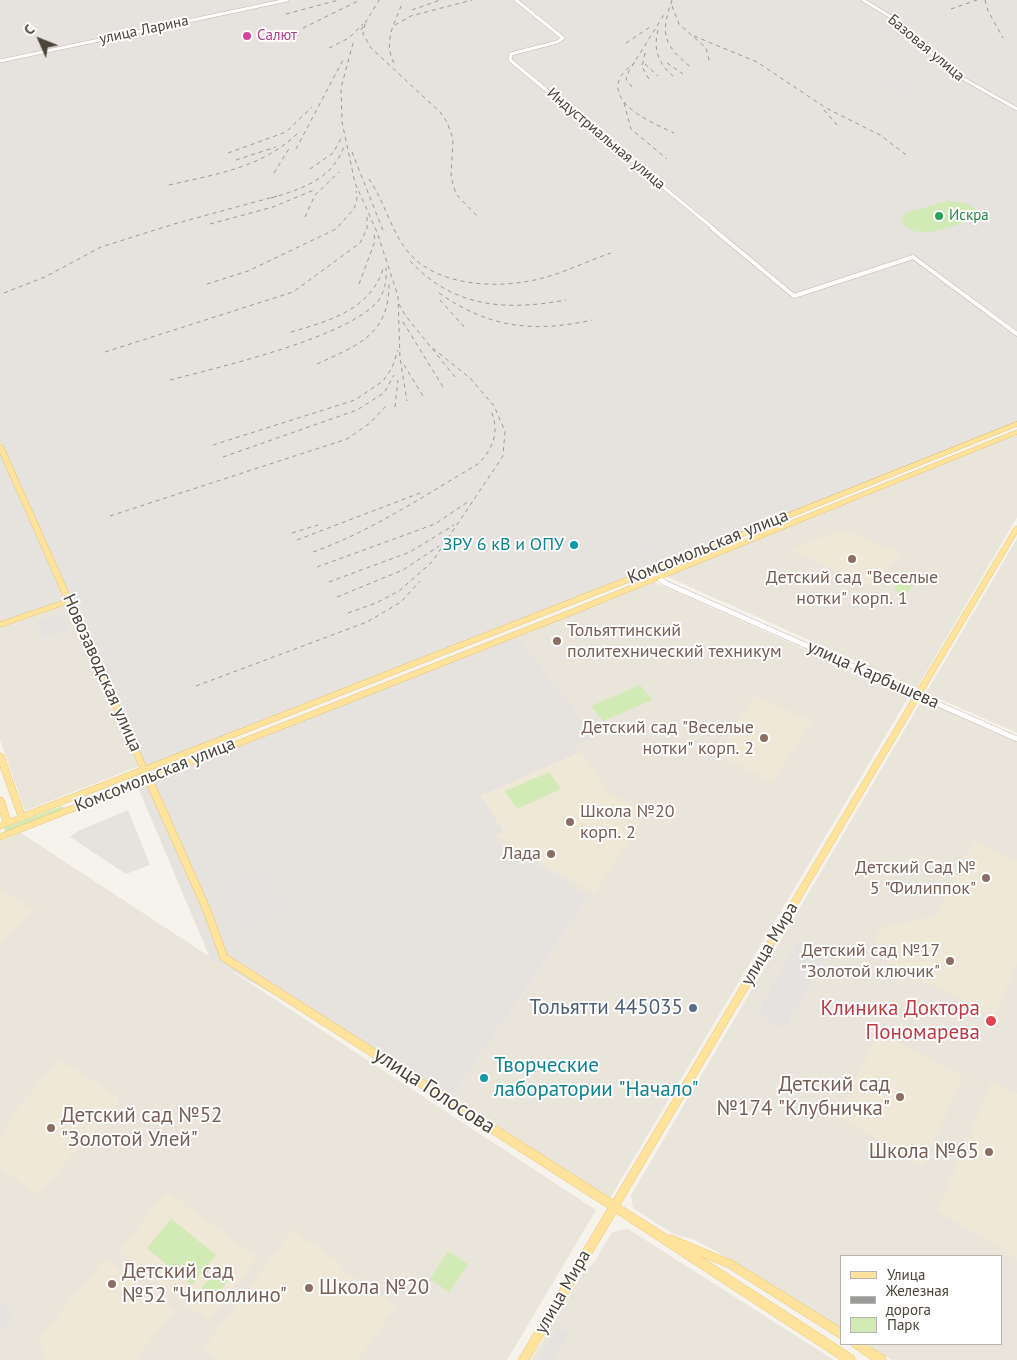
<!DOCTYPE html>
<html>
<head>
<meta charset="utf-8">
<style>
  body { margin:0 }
  #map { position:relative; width:1017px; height:1360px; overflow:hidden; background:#f6f3ec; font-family:"PT Sans",sans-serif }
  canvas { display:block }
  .legend { position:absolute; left:840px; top:1255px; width:162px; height:90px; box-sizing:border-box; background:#fff; border:1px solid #b7b4b0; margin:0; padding:6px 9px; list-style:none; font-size:15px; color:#4b4439 }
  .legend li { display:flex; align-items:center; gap:10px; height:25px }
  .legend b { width:25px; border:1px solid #b7b4b0 }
  .north { position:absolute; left:15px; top:15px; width:50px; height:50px; -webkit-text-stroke:4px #fff; paint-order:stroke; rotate:314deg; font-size:14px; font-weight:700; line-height:20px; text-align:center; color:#4b4439 }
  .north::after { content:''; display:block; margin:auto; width:18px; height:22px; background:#4b4439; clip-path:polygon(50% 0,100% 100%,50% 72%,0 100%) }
</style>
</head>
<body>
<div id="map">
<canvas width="1017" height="1360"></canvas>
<ul class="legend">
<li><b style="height:6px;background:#ffe39c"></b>Улица</li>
<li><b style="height:6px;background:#9a9a9a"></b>Железная дорога</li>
<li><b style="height:14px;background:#d2eab5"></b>Парк</li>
</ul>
<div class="north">С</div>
</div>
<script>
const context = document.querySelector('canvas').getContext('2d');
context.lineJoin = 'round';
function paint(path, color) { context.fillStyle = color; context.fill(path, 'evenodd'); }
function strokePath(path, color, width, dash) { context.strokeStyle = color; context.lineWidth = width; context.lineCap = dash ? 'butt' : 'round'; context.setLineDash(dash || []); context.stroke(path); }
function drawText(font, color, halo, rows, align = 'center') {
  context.font = font + ' "PT Sans",sans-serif'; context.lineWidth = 4; context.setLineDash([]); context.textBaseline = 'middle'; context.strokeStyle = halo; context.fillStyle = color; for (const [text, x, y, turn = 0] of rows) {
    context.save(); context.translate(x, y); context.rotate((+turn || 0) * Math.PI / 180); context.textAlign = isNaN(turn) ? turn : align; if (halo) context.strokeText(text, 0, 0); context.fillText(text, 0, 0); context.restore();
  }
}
paint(new Path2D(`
  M 1017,433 L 1017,517 L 917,688 L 663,575 Z
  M 1017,539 L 1017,733 L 926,693 Z
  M 654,582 L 909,696 L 610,1198 L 452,1097 L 589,896 L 491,839 L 580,752 L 516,636 Z
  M 68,604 L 139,766 L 25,811 L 0,740 L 0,627 Z
  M 922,700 L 1017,742 L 1017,1360 L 892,1360 L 866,1344 L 1001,1344 L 1001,1256 L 841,1256 L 841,1328 L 728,1258 L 693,1239 L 675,1235 L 633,1208 L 631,1195 Z
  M 21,833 L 596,1210 L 507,1360 L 0,1360 L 0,841 Z
  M 628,1229 L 834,1360 L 531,1360 L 583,1273 L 595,1261 L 612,1232 Z`), '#eae5da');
paint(new Path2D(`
  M 0,0 L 1017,0 L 1017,424 L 144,769 L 0,442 Z
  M 0,447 L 68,599 L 0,623 Z
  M 516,636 L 594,736 L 576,745 L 581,752 L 481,796 L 503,830 L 492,839 L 589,896 L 452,1097 L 210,958 L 137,785 Z
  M 128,810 L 150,865 L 126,874 L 70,837 L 78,831 Z`), '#e6e2dd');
paint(new Path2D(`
  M 842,529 L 900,553 L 874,588 L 790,550 Z
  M 755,695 L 812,722 L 773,782 L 716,754 Z
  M 581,752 L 609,793 L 648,813 L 594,893 L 496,836 L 503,830 L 481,796 Z
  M 974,841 L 1017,861 L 1017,963 L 994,1017 L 879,958 L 883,949 L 872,944 L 881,928 L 936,916 Z
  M 0,889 L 34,910 L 0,944 Z
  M 879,1032 L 963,1077 L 923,1166 L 837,1116 Z
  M 60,1060 L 118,1097 L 119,1102 L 37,1195 L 0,1167 L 0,1140 L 11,1115 Z
  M 992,1081 L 1017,1094 L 1017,1258 L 937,1211 Z
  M 167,1191 L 257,1258 L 209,1322 L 118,1251 Z
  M 292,1230 L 340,1263 L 342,1269 L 396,1306 L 358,1360 L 220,1360 L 204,1347 Z
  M 106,1258 L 174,1309 L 172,1314 L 135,1360 L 46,1360 L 38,1338 Z`), '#efe8d6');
paint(new Path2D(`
  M 947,201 L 965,203 L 976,210 L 976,216 L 973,219 C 953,225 915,245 901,220 L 906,213 Z
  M 906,571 L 918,577 L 906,594 L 895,591 L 894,588 Z
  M 640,685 L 652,700 L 603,721 L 591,706 Z
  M 549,772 L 561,789 L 517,809 L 505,791 Z
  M 62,806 L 64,807 L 63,809 L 6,832 L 4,828 Z
  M 171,1219 L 216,1255 L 192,1285 L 147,1248 Z
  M 448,1251 L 468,1264 L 449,1292 L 430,1279 Z
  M 220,1265 L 232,1275 L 213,1300 L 200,1290 Z`), '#d2eab5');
paint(new Path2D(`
  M 894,76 L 916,90 L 898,95 L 876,81 Z
  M 857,263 L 872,275 L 834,288 L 819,276 Z
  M 661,539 L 666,544 L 629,557 L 625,552 Z
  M 62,613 L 68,629 L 43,638 L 37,622 Z
  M 264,867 L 285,909 L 238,930 L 218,887 Z
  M 797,944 L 824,958 L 784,1029 L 757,1014 Z
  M 8,1304 L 13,1323 L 0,1329 L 0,1308 Z
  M 558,1328 L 568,1334 L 553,1360 L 539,1360 Z`), '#e5e3e0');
const minorFar2 = new Path2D(`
  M 516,0 L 563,38 L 557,42 L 511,54 L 510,60 L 714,229
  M 863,0 L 891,17 L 923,44 L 946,69 L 1017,109
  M 0,61 L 287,0`);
const minorFar1 = new Path2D(`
  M 712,228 L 794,296 L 913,257 L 1017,334`);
const minor = new Path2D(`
  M 650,571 L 665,583 L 1017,739`);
const major = new Path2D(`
  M 1017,422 L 1017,426 L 652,573 L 148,771 L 150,775 L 565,612 L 1017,430 L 1017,434 L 569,616 L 153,780 L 210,908 L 227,955 L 613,1200 L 1014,528 L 1017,526 L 1017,533 L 620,1205 L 669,1236 L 671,1235 L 733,1261 L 841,1328 L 841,1339 L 727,1267 L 700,1256 L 854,1356 L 855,1360 L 841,1360 L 616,1213 L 529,1360 L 518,1360 L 608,1208 L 221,960 L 202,908 L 146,783 L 0,840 L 0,834 L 144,777 L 142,773 L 0,829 L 0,823 L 3,822 L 0,812 L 0,797 L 3,798 L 4,800 L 10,819 L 18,816 L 0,766 L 0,753 L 3,754 L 4,756 L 24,813 L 140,768 L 67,604 L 0,627 L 0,622 L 65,600 L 0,453 L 0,444 L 3,446 L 71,598 L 74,600 L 73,602 L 146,766 L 648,569 Z
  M 851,1344 L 865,1344 L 885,1356 L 886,1360 L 872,1360 L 853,1347 Z`);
strokePath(minorFar2, '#c2bbae', 4);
strokePath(minorFar1, '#c2bbae', 5);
strokePath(minor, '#c2bbae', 6);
strokePath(major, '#e6c16a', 1);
strokePath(minorFar2, '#fff', 3);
strokePath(minorFar1, '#fff', 4);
strokePath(minor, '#fff', 5);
paint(major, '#ffe39c');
strokePath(new Path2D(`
  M 672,0 C 660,34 663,45 692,68
  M 985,0 L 988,11 L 1003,38
  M 672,6 L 679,24 L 706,48 L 710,64
  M 951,9 L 977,0
  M 412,10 L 440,0
  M 286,14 L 339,0
  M 365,24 L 363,34 L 371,48 L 440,112 L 447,122 L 453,139 L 451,177 L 456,194 L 478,217
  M 395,25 L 411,16 L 472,0
  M 303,28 L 360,0
  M 361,30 L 379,0
  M 658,30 C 653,49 658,63 673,76
  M 694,36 L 757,62 L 826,108 L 880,135 L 909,157
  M 353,43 L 341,88 L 342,122 L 355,183 L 377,232 L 398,296 L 400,358 L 407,401
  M 626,43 L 653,25
  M 329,48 L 349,38 L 363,24
  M 645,53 L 642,67 L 649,79
  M 635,62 C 631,66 624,71 621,76 C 605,104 655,124 674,133
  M 394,63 C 383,42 394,24 402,4
  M 667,63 L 683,74
  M 645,64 L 658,76
  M 632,87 L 626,79 L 629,71 L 665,13
  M 624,103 L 631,129 L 667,159
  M 824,110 L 837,125
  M 296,149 L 344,58
  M 352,152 L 384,233
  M 228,153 L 286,132 L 312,107
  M 236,160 L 276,147
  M 310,169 L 333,153 L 342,137
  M 274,173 L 290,147
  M 369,179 C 385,202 391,232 409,253 C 438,287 499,289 539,279 C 564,273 587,261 611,253
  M 169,185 C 216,174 262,168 298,133
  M 271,198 C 302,189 333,179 344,146
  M 305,217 L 315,195 L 339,172
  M 210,224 L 273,207 L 314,190
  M 410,261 C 454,308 505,311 566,300
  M 207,284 L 248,271 L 336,229 L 354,209 L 357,200 L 356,191
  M 359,284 L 375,241 L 374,233
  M 4,293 L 45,277 L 101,247 L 174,224 L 277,196
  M 439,293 C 489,328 533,333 592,320
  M 440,300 L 467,330
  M 399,304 L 405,315 L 455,377
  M 403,322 L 445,390
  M 291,332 C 329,321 370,310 383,269
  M 105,352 L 293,292 L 360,243 L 367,229 L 367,217
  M 317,364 C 358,345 389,335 389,284
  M 404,365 L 423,396
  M 170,380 C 219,367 347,338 378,301 C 385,292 387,279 386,268
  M 395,407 L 398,380
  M 213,445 L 355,400 L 383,381 L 392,368 L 398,350
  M 223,457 L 357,410 L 384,393 L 394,375
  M 110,516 L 347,439 L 370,423 L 388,404
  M 292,533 L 318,525
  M 297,540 L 420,493
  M 313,552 C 372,531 425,495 478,464 C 493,449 500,432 491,411
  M 317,567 L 435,524 L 469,501
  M 329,582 L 410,552 L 454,525
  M 337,597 L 403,570 L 439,546
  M 348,613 L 376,603 L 399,591 L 432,562 L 503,456 L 505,431 L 494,406 L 471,379 L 429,345
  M 196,686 L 367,622 L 401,602 L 420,581`), '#9a9a9a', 1, [4, 4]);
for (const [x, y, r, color] of [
  [247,36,5,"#d1479c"],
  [939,216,5,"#2e9e5b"],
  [574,545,5,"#0f9aa8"],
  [852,559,5,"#8d6e63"],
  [557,641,5,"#8d6e63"],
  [764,738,5,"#8d6e63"],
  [570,822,5,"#8d6e63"],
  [551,854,5,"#8d6e63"],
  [986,878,5,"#8d6e63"],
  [950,961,5,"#8d6e63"],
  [693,1008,5,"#5c6f8a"],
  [991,1021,6,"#e0444e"],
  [484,1078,5,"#0f9aa8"],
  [900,1097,5,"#8d6e63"],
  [51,1128,5,"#8d6e63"],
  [989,1152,5,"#8d6e63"],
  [112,1284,5,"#8d6e63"],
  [309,1288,5,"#8d6e63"]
]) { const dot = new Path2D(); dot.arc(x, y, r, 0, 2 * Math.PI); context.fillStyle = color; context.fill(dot); strokePath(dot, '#fff', 2); }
drawText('15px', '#4b4439', '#fff', [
  ["улица Ларина",144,30,-12],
  ["Базовая улица",926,48,40],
  ["Индустриальная улица",606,139,40]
]);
drawText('15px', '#b23c85', '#fff', [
  ["Салют",257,36]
], 'left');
drawText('15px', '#27864d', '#fff', [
  ["Искра",949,216]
], 'left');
drawText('18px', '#0d838f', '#fff', [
  ["ЗРУ 6 кВ и ОПУ",564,545]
], 'right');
drawText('18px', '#4b4439', '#fff', [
  ["Комсомольская улица",708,547,-22],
  ["Новозаводская улица",102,673,66],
  ["улица Карбышева",873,675,24],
  ["Комсомольская улица",155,775,-22],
  ["улица Мира",770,944,-59],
  ["улица Мира",563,1292,-60]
]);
drawText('18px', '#785e54', '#fff', [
  ["Детский сад \"Веселые",852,578,"center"],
  ["нотки\" корп. 1",852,599,"center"],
  ["Тольяттинский",567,631,"left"],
  ["политехнический техникум",567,652,"left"],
  ["Детский сад \"Веселые",754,728],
  ["нотки\" корп. 2",754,749],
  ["Школа №20",580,812,"left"],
  ["корп. 2",580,833,"left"],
  ["Лада",541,854],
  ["Детский Сад №",976,868],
  ["5 \"Филиппок\"",976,889],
  ["Детский сад №17",940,951],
  ["\"Золотой ключик\"",940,972]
], 'right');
drawText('21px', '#4e5e75', '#fff', [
  ["Тольятти 445035",683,1008]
], 'right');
drawText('21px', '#be3a42', '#fff', [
  ["Клиника Доктора",980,1009],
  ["Пономарева",980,1033]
], 'right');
drawText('21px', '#0d838f', '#fff', [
  ["Творческие",494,1066],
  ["лаборатории \"Начало\"",494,1090]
], 'left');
drawText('21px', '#785e54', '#fff', [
  ["Детский сад",890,1085,"right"],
  ["№174 \"Клубничка\"",890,1109,"right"],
  ["Детский сад №52",61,1116],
  ["\"Золотой Улей\"",61,1140],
  ["Школа №65",979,1152,"right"],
  ["Детский сад",122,1272],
  ["№52 \"Чиполлино\"",122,1296],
  ["Школа №20",319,1288]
], 'left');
drawText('21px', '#4b4439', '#fff', [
  ["улица Голосова",434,1091,33]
]);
</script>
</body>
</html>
